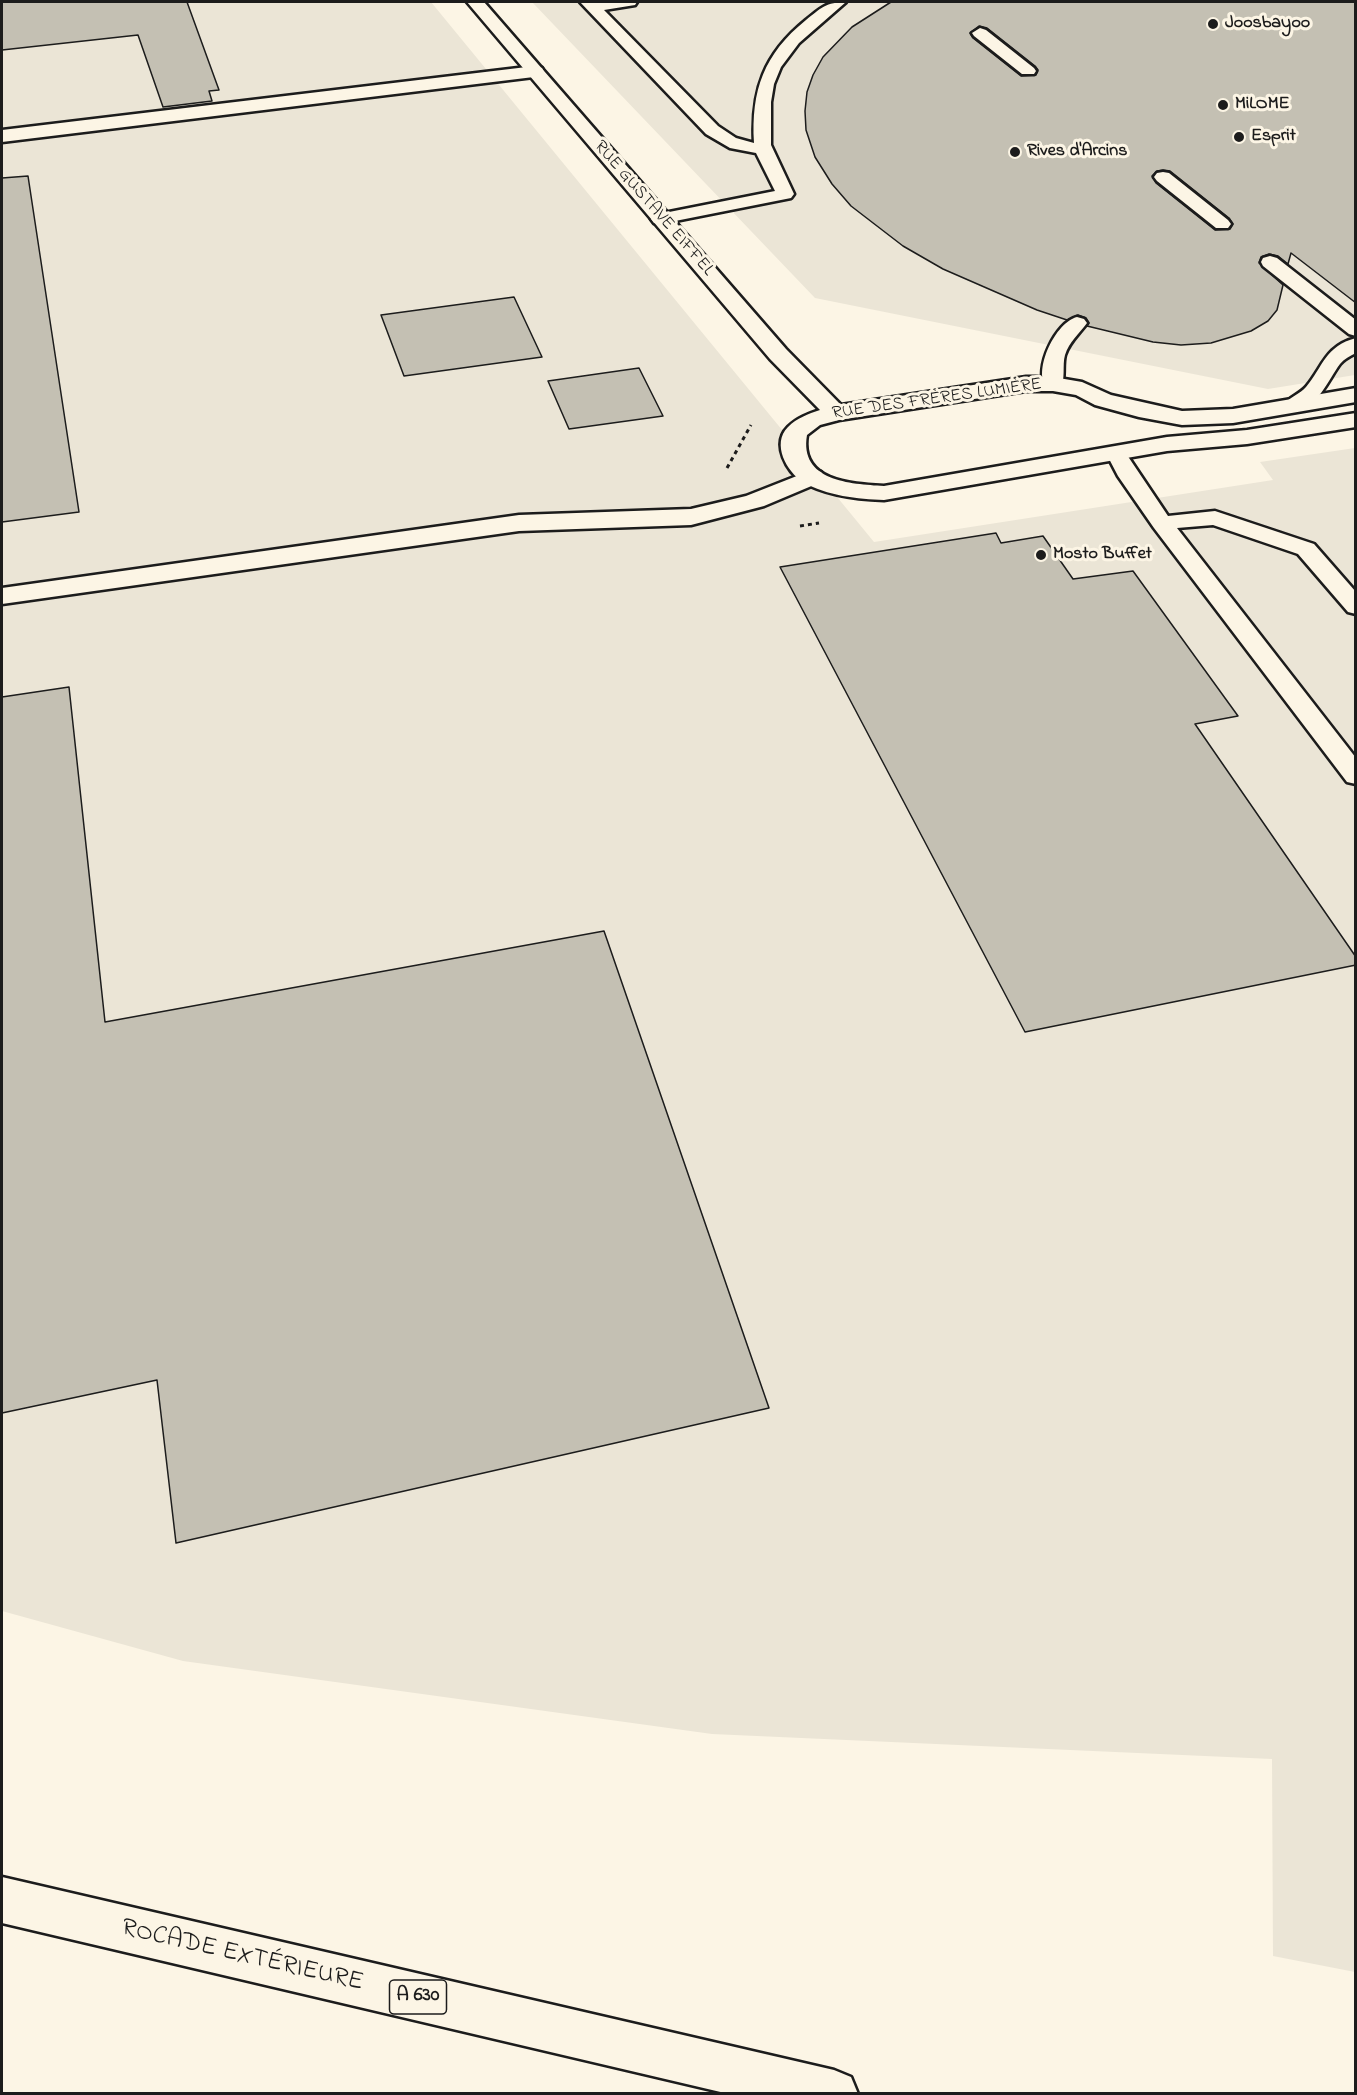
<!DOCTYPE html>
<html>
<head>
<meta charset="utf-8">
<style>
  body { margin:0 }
  #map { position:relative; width:1357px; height:2095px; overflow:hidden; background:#fcf5e5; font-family:"Indie Flower",sans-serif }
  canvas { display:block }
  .frame { position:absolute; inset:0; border:3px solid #1c1c1c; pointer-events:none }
</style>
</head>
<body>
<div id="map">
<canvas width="1357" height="2095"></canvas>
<div class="frame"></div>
</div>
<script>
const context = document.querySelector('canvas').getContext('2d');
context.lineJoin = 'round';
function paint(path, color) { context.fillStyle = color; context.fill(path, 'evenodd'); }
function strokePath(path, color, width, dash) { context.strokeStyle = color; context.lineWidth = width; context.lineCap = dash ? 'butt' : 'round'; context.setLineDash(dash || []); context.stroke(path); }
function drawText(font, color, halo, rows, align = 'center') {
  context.font = font + ' "Indie Flower",sans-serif'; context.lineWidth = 6; context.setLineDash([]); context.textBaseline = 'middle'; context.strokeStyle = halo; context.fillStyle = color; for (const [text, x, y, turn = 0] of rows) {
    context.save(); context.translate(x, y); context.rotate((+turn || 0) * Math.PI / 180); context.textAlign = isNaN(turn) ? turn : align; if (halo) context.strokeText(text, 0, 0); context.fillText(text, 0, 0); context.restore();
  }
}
paint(new Path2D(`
  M 2,2 L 431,2 L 874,542 L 1273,480 L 1260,462 L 1355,448 L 1355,1972 L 1273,1956 L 1272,1759 L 712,1734 L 183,1661 L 2,1611 Z
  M 532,2 L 1355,2 L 1355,375 L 1268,389 L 815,298 Z`), '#ebe5d6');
const building = new Path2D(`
  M 2,2 L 187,2 L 219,90 L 209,91 L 212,101 L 163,107 L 138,35 L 2,50 Z
  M 891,2 L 1356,2 L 1356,303 L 1291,253 L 1288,264 L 1278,256 L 1269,254 L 1261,257 L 1259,263 L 1283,285 L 1277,310 L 1268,321 L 1251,331 L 1211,343 L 1181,345 L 1153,342 L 1087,326 L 1089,323 L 1086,318 L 1078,315 L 1067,320 L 1037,310 L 943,269 L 903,246 L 851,206 L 832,184 L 815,157 L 806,130 L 805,111 L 807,92 L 813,75 L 823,57 L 852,27 ZM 979,26 L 987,28 L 1035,66 L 1038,70 L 1036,75 L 1021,76 L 973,38 L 970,33 ZM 1163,170 L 1170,171 L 1229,218 L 1233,224 L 1230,229 L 1215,230 L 1156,183 L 1152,176 L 1157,171 Z
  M 28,176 L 79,512 L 2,522 L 2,178 Z
  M 514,297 L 542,357 L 404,376 L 381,315 Z
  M 639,368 L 663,416 L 569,429 L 548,381 Z
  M 996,533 L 1001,543 L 1043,536 L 1073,579 L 1133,571 L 1238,716 L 1195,724 L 1356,957 L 1356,965 L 1025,1032 L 780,567 Z
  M 69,687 L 105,1022 L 604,931 L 769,1408 L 176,1543 L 157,1380 L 2,1413 L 2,697 Z`);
paint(building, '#c4c0b3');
strokePath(building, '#1c1c1c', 1.5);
const service = new Path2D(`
  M 580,2 L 637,2 L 635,5 L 604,10 L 718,126 L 736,138 L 754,143 C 751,90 764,54 806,20 C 821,8 826,2 846,2 L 799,43 L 781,67 L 774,84 L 771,102 L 771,145 L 794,194 L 791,198 L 660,224 L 654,223 L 651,219 L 654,215 L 775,191 L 756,153 L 730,148 L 706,134 Z
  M 980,28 L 986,30 L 1034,68 L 1036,71 L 1034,74 L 1022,74 L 974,36 L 972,33 Z
  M 1163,172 L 1169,173 L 1228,220 L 1231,224 L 1228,228 L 1216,228 L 1157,181 L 1154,177 L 1157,173 Z
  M 1270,256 L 1277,258 L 1356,320 L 1356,336 L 1349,334 L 1263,266 L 1261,262 L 1263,258 Z
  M 1077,317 L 1084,319 L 1087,323 C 1079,334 1069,342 1065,355 C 1062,365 1066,380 1060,388 L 1046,388 C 1033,369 1056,322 1077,317 Z
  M 1356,338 L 1356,353 C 1350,356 1344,359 1340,364 C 1327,381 1315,416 1287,409 L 1284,405 C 1289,397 1300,394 1306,387 C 1323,367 1325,346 1356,338 Z
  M 1116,447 L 1123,449 L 1168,516 L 1215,511 L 1314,544 L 1356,592 L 1356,614 L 1348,612 L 1298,554 L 1213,525 L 1177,528 L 1356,758 L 1356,784 L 1347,782 L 1154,528 L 1118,476 L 1106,453 L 1109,449 Z`);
const minor = new Path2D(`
  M 535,66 L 542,68 L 544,72 L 542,76 L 2,142 L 2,130 Z
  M 812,470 L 821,472 L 824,477 L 821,482 L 764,506 L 691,525 L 519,531 L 2,604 L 2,588 L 519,515 L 691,509 L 746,496 Z`);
const tertiary = new Path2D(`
  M 467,2 L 484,2 L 786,349 L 841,405 L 1026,377 L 1053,377 L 1082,382 L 1111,395 L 1182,411 L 1233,409 L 1356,388 L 1356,402 L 1233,423 L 1182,425 L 1139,417 L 1095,405 L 1076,395 L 1053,391 L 1026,391 L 839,420 L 820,425 L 807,435 C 799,481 850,484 884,486 L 1167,437 L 1247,430 L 1356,413 L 1356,427 L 1247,444 L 1167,451 L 884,500 C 858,499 827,496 803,482 C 787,472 771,444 788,427 C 797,418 808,414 820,410 L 770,359 Z`);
const motorway = new Path2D(`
  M 2,1877 L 834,2070 L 851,2077 L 858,2094 L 729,2094 L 2,1923 Z`);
strokePath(service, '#1c1c1c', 5);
strokePath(minor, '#1c1c1c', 5);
strokePath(tertiary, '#1c1c1c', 5);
strokePath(motorway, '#1c1c1c', 5);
strokePath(new Path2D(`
  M 727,468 L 751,425
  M 800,526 L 819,523`), '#1c1c1c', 3, [4, 4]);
paint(service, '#fcf5e5');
paint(minor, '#fcf5e5');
paint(tertiary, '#fcf5e5');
paint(motorway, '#fcf5e5');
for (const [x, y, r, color] of [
  [1213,24,6,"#1c1c1c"],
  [1223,105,6,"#1c1c1c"],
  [1239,137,6,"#1c1c1c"],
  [1015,152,6,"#1c1c1c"],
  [1041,555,6,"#1c1c1c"]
]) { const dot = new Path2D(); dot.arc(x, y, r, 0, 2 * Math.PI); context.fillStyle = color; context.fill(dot); strokePath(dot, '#fcf5e5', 2); }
drawText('bold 18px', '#1c1c1c', '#fcf5e5', [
  ["Joosbayoo",1225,24],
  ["MiLOME",1235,105],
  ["Esprit",1251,137],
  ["Rives d'Arcins",1027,152],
  ["Mosto Buffet",1053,555]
], 'left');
drawText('18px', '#1c1c1c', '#fcf5e5', [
  ["RUE GUSTAVE EIFFEL",653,209,49],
  ["RUE DES FRÈRES LUMIÈRE",937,400,-8]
]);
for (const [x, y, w] of [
  [418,1997,57]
]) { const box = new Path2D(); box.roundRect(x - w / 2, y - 17, w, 34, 4.5); context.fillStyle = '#fcf5e5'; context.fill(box); strokePath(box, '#1c1c1c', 1.5); }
drawText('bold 20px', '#1c1c1c', null, [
  ["A 630",418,1997]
]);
drawText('26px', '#1c1c1c', '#fcf5e5', [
  ["ROCADE EXTÉRIEURE",242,1957,13]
]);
</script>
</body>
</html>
